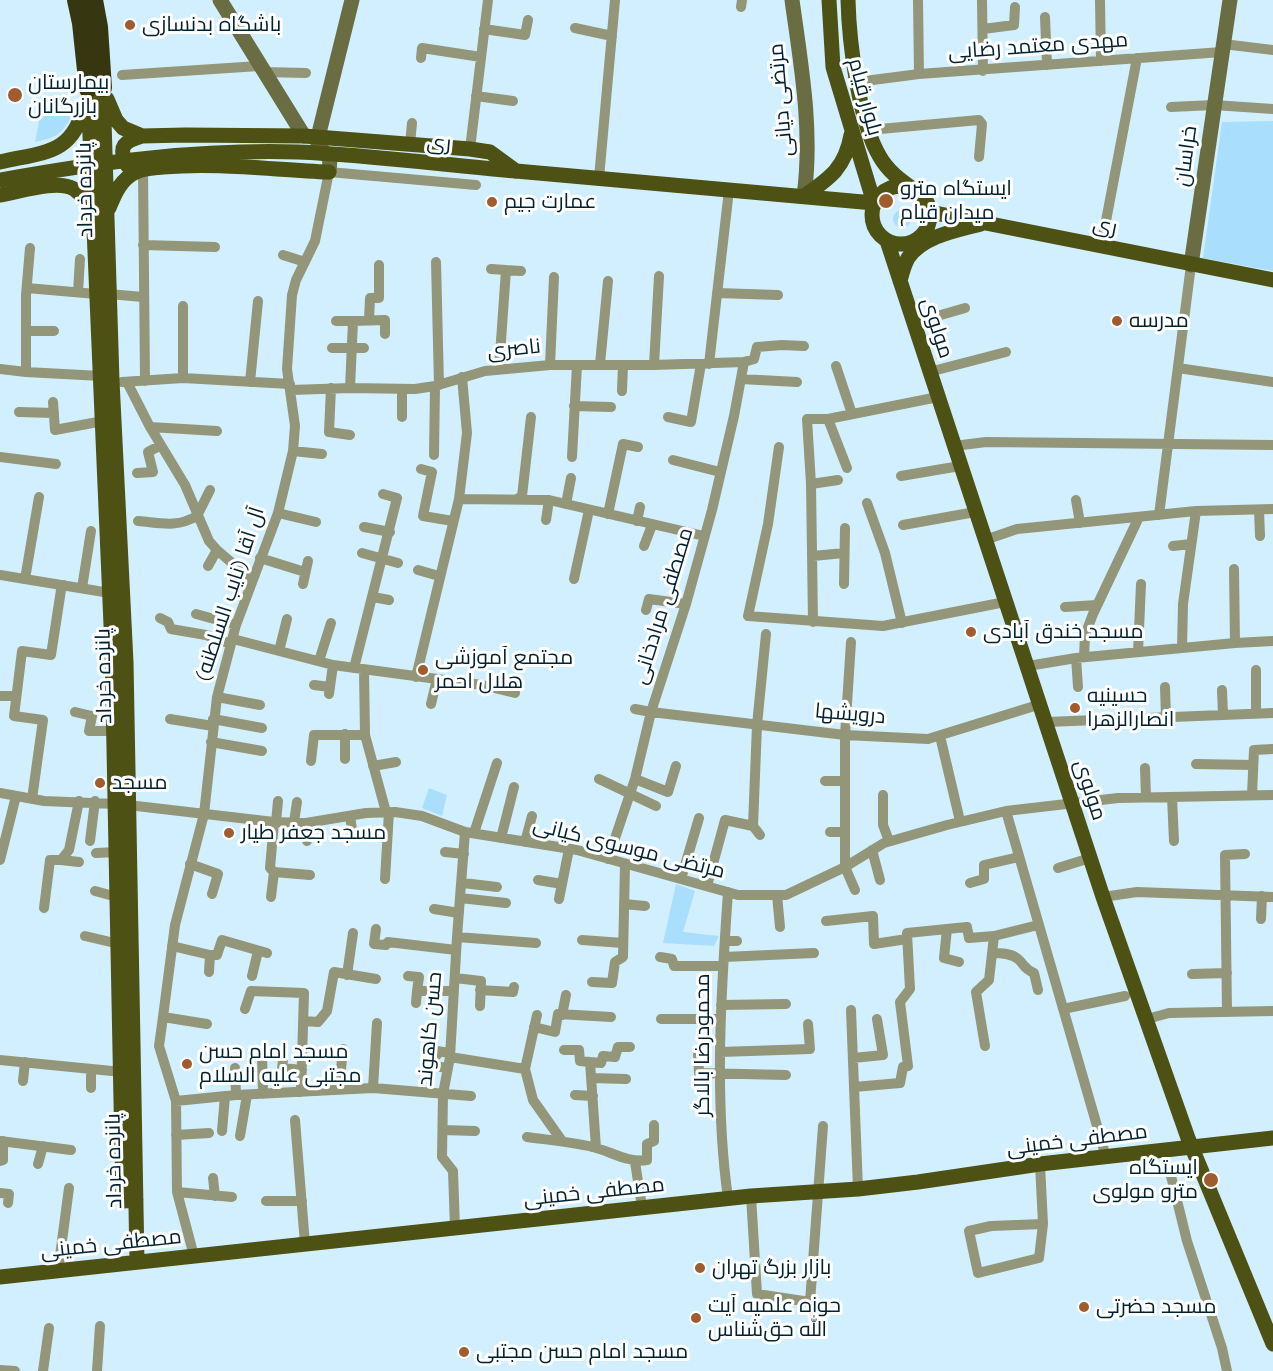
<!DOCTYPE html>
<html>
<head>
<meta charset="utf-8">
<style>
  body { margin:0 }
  canvas { display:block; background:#d1efff }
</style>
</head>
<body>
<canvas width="1273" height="1371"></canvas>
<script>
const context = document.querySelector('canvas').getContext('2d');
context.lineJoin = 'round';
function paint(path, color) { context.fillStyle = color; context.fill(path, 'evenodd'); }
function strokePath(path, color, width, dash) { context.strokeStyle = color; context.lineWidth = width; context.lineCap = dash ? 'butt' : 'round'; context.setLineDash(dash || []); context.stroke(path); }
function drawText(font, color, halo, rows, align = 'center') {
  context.font = font + ' Quicksand,Cairo,sans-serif'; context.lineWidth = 6; context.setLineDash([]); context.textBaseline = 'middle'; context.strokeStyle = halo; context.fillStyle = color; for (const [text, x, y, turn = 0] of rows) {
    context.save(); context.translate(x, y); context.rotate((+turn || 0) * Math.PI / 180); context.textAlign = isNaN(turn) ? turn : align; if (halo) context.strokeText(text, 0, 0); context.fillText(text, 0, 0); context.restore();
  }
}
paint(new Path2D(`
  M 42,107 L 75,109 C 64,132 60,137 35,142 Z
  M 1273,121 L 1273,271 L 1203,258 L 1222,122 Z
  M893 219a9 9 0 1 1 18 0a9 9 0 1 1-18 0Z
  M 429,788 L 447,795 L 442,816 L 422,808 Z
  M 676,884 L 695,891 L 683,932 L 719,936 L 714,946 L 663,943 Z`), '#a9dffc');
strokePath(new Path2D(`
  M 918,0 L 919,74
  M 982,0 L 983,71
  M 1100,0 L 1101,61
  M 741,7 L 742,0
  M 1045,17 L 1047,65
  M 575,28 L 612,36
  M 484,29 L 525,35 L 528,20
  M 983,29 L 1014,25 L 1015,7
  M 1223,44 L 1273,50
  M 421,58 L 422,48 L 481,57
  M 263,72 L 306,73
  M 122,75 L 259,66
  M 857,82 L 919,74 L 1222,52
  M 476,96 L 513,101
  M 1171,107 L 1214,105 L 1273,109
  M 869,130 L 979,120 L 982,124 L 979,157
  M 410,144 L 412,123
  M 470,149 L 488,0
  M 143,169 L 145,381
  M 599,178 L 615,0
  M 143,245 L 215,247
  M 1101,247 L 1137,58
  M 283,255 L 305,262
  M 436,262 L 439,385
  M 491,269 L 521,271
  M 27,288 L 96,294
  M 78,292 L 80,259
  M 717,293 L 778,295
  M 109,294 L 143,297
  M 369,320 L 370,298 L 379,298 L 379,265
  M 336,321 L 353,321
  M 913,323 L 965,308
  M 27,331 L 54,331
  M 332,348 L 364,348
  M 600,364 L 608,281
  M 709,364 L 729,190
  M 550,365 L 554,277
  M 654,365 L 659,276
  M 836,366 L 852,414
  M 1178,368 L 1273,382
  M 0,369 L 26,372 L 101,376
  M 499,369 L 506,270
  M 26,372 L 26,295 L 30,248
  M 929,372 L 1006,352
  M 183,378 L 183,306
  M 741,379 L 797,382
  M 122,382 L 183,378 L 290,384
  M 127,382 L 150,427 L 185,485 L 209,541 L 217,550 L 232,563 L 253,578
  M 250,382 L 258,301
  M 331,388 L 329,432 L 350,435
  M 350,388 L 353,321 L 385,320 L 385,334
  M 402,389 L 402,417
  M 291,390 L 350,388 L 415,389 L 435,386 L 485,371 L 550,365 L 654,365 L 744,362 L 754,359 L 757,347 L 782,345 L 804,346
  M 622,391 L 623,365
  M 53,402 L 55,430 L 103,421
  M 574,406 L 611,407
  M 19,412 L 54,413
  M 668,417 L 691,422 L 701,364
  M 828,419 L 847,468
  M 150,427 L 217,431
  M 954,446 L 986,442 L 1273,445
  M 779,447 L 768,524 L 748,616 L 883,626 L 1005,602
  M 293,451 L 322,454
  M 434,455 L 435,386
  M 0,457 L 56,464
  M 572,457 L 577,365
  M 673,460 L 720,472
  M 421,469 L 432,472 L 423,516 L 453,521
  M 137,473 L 153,472 L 148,452 L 161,445
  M 901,476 L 960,466
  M 811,484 L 838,480
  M 459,499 L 549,500 L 704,536
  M 517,499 L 522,496 L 531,417
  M 1076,500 L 1080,523
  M 867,503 L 885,553 L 902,623
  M 566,504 L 571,478
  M 1259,510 L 1260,536
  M 278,513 L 316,522
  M 608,514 L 623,444 L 638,447
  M 1159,515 L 1191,265
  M 197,516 L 210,490
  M 546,520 L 549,500
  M 138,521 C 161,523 176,528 197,516
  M 637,521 L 640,507
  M 903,525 L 975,512
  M 364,527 L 390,532
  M 985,540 L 1017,529 L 1196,511 L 1273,509
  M 644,546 L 652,525
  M 1173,546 L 1191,544
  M 362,553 L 398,563
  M 813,556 L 844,553
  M 260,558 L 305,572
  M 208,566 L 217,550
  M 1234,569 L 1235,643
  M 418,570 L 439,576
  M 0,575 L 110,593
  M 25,579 L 39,497
  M 574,579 L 589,510
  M 303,584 L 308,561
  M 844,584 L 845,528
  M 82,588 L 91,531
  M 373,597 L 389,600
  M 1065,607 L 1097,605
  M 646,610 L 649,599 L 686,604
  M 196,614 L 236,625
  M 160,618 L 168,622 L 171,629 L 206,635 L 231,644
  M 813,622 L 811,484 L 807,419 L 828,419 L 938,397
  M 233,639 L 333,665 L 482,685 L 515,693
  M 851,642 L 845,735 L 845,867 L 855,890
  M 1182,648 L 1183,604 L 1196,511
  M 279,651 L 287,619
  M 1138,652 L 1141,584
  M 1084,657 L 1085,635 L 1093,614 L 1139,517
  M 1076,658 L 1078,687
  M 319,661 L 331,623
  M 1028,666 L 1076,658 L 1235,643 L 1273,641
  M 354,668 L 397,498 L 383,494
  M 364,670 L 365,735 L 386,812
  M 1256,670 L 1256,714
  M 416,677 L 459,499 L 467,433 L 462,377
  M 314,685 L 330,687
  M 1165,687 L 1166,717
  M 1222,690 L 1223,715
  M 329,694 L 333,665
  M 0,696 L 16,696
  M 217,697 L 260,705
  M 431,704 L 437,679
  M 635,709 L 651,712 L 845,735 L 928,739 L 1041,704
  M 75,712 L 92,716 L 89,731 L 115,731
  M 170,719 L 213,726
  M 213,719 L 262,728
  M 1047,722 L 1273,713
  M 940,736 L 960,821
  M 211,742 L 262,751
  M 345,759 L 345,734
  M 311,761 L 314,735 L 365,735
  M 1196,764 L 1253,765
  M 373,766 L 396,762
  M 1145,768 L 1146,797
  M 599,779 L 656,806
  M 635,779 L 668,792 L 676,766
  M 825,781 L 844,781
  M 0,793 L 44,801 L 116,804
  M 883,795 L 883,825 L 889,841
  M 1252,795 L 1254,750 L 1273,749
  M 1172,797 L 1174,841
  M 32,799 L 43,720 L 14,716 L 22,651 L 51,655 L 61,590 L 64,585
  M 128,805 L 274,822 L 306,823 L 366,813 L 395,812 L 422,816 L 465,832 L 577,850 L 738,895 L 786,895 L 845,867 L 884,843 L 947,825 L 1006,811 L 1118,798 L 1273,795
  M 1006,811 L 1106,1157
  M 350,816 L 353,836
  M 276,822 L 278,801
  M 294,822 L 297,802
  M 306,823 L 307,841
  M 753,826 L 757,725 L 766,634
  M 830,832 L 845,832
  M 474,833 L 497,763
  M 501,838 L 514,787
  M 90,841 L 95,801
  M 525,842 L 532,816
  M 872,850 L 880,880
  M 445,852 L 464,854
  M 96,853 L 117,852
  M 608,859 L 635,779 L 651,712 L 686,604 L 712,510 L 734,416 L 744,362
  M 0,860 L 16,796
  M 61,860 L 79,862
  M 190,864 L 218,874 L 212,894
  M 1058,868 L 1090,858
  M 274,872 L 310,875
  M 385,879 L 389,812
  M 681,879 L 699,818
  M 538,880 L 562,884
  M 463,883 L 497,887
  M 970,883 L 984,879 L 984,865 L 1019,857
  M 707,886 L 725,820 L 753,826 L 760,835
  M 95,891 L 117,897
  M 728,892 C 721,992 714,1099 728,1198
  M 777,895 L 780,927
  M 271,897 L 274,872 L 270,868 L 274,822
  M 1103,897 L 1137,892 L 1273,897
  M 460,898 L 506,903
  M 559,899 L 569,849
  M 624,904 L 645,906
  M 44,908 L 50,860 L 61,860 L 69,850 L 79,801
  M 434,909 L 459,913
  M 1261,919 L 1262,896
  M 826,921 L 873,916 L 874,944 L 907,939
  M 376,929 L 374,944 L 386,945 L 388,942 L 456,950
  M 947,929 L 944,958 L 959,962
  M 85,936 L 119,944
  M 457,937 L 536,943
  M 582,940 L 623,943
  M 725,941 L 737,941
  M 172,946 L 210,955 L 217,955 L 222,940 L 267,953
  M 992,953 C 1000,953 1011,953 1018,959 C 1025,965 1023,968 1034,973 L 1038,990
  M 660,957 L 672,959 L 674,966 L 723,966
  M 724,957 L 814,953
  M 209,972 L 210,955
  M 1192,974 L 1227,973
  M 347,975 L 353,933
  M 252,976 L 258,951
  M 408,976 L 419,977 L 417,991
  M 455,978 L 481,981 L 480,1006
  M 592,982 L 612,983 L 615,962 L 623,957 L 625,864
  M 480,990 L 513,992 L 514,987
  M 416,1003 L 417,991 L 454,991
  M 721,1005 L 786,1004
  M 245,1009 L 251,991 L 304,993 L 301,1092
  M 1063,1009 L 1125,996
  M 851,1010 L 858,1189
  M 1227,1012 L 1225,855 L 1245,854
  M 537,1015 L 525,1069 L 533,1100 L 562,1141
  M 562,1015 L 566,995
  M 163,1017 L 207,1024
  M 661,1019 L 720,1019
  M 1147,1019 L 1169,1013 L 1273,1011
  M 304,1021 L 318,1022 L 327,1011 L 334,972 L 376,979
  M 534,1027 L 555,1032 L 558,1014 L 611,1017
  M 985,1046 L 976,992 L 989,980 L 994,936
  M 564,1050 L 579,1050 L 580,1061 L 590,1062 L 596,1148
  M 698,1052 L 699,1073 L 786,1075
  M 720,1052 L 810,1049 L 808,1024
  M 262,1053 L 263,1094
  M 432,1054 L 437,1055 L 437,1051 L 450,1053
  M 450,1057 L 525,1069
  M 853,1058 L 883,1055 L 877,1019
  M 0,1060 L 122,1072
  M 283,1060 L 282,1068 L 302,1070
  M 590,1062 L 601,1063 L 603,1056 L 615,1057 L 618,1047 L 630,1047
  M 426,1065 L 448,1068
  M 235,1068 L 236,1095
  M 591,1078 L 626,1079
  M 23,1081 L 25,1062
  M 854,1087 L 900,1083 L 903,1067 L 908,1066 L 900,1002 L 910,989 L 907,933 L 967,927 L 969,938 L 994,936 L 1038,925
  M 91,1088 L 91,1069
  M 373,1088 L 377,1023
  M 339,1089 L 343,1049
  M 575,1095 L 593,1096
  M 176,1101 L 236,1095 L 373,1088 L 471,1096
  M 295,1120 L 305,1244
  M 443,1130 L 475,1131
  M 222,1131 L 225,1096
  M 176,1135 L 209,1133
  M 240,1136 L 247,1095
  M 527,1137 C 549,1140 571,1142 593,1147 C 612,1152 628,1163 647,1160 L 647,1144 L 654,1141 L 654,1125
  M 0,1141 L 71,1150
  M 0,1161 L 3,1160 L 3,1141
  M 635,1162 L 642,1207
  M 38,1164 L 43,1146
  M 1040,1164 L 1043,1224 L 1039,1258 L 978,1273 L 969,1231 L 991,1226 L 1043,1224
  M 1171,1176 L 1187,1241 L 1222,1348 L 1227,1371
  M 213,1178 L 215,1196
  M 177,1192 L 232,1197
  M 0,1193 L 9,1194 L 8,1203
  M 751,1196 L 757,1294 L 810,1302 L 823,1126
  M 266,1201 L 302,1201
  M 455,1228 L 453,1171 L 442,1157 L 443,1094 L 450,1057 L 457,937 L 465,832
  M 194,1256 L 177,1192 L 176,1101 L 159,1046 L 163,1017 L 175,925 L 204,814 L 217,697 L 236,625 L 278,513 L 293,451 L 295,426 L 287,369 L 292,295 L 296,280 L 315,241 L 329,172 L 476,185
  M 58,1271 L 69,1188
  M 0,1370 L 15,1371
  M 43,1371 L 49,1328
  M 97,1371 L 100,1326`), '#939678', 10);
strokePath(new Path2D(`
  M 220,0 L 304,136
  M 792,0 C 801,65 813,131 804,196
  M 329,172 L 330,159 L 318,145 L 318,137 L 352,0
  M 1191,265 L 1230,0`), '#6a6d41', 15);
strokePath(new Path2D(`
  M 829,0 L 833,67 L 874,203
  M 848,0 C 849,41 859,123 880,157 C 888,171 900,180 913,189
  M 103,88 L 112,381 L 126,662 L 137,1262
  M 88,89 L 112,648 L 123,1201 L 136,1200
  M 107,99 L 116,120 L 123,128 L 142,136 L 185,135 L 304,136 L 470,149 L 490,152 L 516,171 L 874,203
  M 0,162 C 43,152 73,155 84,106
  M 134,168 L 127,165 C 117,146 125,141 142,136
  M872 215a29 29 0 1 1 58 0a29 29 0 1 1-58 0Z
  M 0,195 C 19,192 57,179 74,189 C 83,195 89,206 94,215
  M 804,196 C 830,178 845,168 851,135
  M 109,208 C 115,193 121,179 136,172 C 144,168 154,168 163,167 C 218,162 274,170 329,172
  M 930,212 L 1273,280
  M 887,241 L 1103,897 L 1188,1138 L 1273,1344
  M 900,281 C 902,273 904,265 908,258 C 923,236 958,230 981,224
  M 0,1277 L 751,1196 L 858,1189 L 918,1182 L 1040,1164 L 1273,1138`), '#4e5114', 15);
strokePath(new Path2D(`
  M 76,0 L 81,23 L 88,89
  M 94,0 L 99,27 L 103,88`), '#363711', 18);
strokePath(new Path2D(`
  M 0,180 C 99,162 198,149 298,152 C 371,155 444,165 516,171`), '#4e5114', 15);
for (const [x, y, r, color] of [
  [130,25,6,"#a05b2e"],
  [15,95,8,"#a05b2e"],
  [886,201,8,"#a05b2e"],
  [492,202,6,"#a05b2e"],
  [1117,321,6,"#a05b2e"],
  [971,632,6,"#a05b2e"],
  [423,670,6,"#a05b2e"],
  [1075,708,6,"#a05b2e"],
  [100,783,6,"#a05b2e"],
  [229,833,6,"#a05b2e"],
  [187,1064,6,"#a05b2e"],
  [1211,1180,8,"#a05b2e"],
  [700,1268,6,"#a05b2e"],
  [1084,1307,6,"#a05b2e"],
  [696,1318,6,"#a05b2e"],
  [464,1352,6,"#a05b2e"]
]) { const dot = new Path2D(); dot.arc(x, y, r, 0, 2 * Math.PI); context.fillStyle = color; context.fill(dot); strokePath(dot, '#fff', 2); }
drawText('21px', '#002130', '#fff', [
  ["باشگاه بدنسازی",142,25],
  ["بیمارستان",28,83],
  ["بازرگانان",28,107],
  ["ایستگاه مترو",900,189],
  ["میدان قیام",900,213],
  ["عمارت جیم",504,202],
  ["مدرسه",1129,321],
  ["مسجد خندق آبادی",983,632],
  ["مجتمع آموزشی",435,658],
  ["هلال احمر",435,682],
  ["حسینیه",1087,696],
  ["انصارالزهرا",1087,720],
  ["مسجد",112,783],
  ["مسجد جعفر طیار",241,833],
  ["مسجد امام حسن",199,1052],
  ["مجتبی علیه السلام",199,1076],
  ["ایستگاه",1198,1168,"right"],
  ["مترو مولوی",1198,1192,"right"],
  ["بازار بزرگ تهران",712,1268],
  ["حوزه علمیه آیت",708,1306],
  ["الله حق‌شناس",708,1330],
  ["مسجد حضرتی",1096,1307],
  ["مسجد امام حسن مجتبی",476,1352]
], 'left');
drawText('21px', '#002130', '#fff', [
  ["مهدی معتمد رضایی",1038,46,-4],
  ["بلوار قیام",865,97,75],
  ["مرتضی دیانی",781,100,-95],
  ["ری",439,143,5],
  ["خراسان",1186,156,-82],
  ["پانزده خرداد",85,190,-91],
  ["ری",1105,226,11],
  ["مولوی",937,328,72],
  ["ناصری",514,349,-6],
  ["آل آقا (نایب السلطنه)",230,594,-72],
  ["مصطفی مرادخانی",663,606,-73],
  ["پانزده خرداد",104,676,-91],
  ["درویشها",850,714,5],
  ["مولوی",1090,790,72],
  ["مرتضی موسوی کیانی",629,848,14],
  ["حسن کاهوند",430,1029,-85],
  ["محمودرضا بالاگر",703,1045,-90],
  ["مصطفی خمینی",1077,1140,-7],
  ["پانزده خرداد",114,1161,-91],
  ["مصطفی خمینی",594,1192,-6],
  ["مصطفی خمینی",111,1244,-6]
]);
</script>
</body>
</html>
